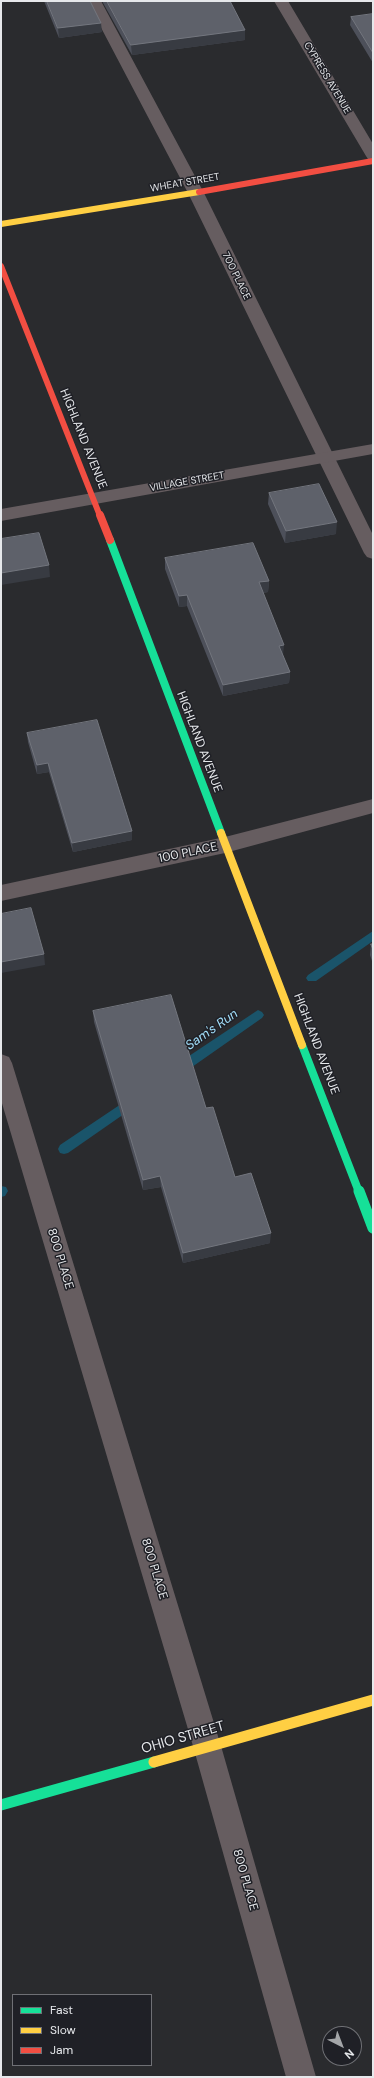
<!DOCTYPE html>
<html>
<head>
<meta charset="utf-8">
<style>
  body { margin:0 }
  #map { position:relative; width:374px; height:2078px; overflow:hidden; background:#2a2b2e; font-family:"DM Sans",sans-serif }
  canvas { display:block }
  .frame { position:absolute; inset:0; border:2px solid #e6e8eb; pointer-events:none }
  .legend { position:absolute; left:12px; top:1994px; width:140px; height:72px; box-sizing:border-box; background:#1f2026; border:1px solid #6f7075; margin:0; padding:5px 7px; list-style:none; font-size:12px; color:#e6e8eb }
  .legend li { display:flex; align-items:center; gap:8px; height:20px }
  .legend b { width:20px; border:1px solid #6f7075 }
  .north { position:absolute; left:322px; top:2026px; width:40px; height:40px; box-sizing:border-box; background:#1f2026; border:1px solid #6f7075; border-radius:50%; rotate:138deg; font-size:11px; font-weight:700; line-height:16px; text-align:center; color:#e6e8eb }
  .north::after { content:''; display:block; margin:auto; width:14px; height:18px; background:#a4a6a9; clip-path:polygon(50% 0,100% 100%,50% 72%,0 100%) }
</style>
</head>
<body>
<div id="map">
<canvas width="374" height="2078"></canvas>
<div class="frame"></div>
<ul class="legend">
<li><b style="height:5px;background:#16e098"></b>Fast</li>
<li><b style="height:5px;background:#ffcf43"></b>Slow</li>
<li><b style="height:5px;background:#f24e42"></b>Jam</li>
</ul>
<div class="north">N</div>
</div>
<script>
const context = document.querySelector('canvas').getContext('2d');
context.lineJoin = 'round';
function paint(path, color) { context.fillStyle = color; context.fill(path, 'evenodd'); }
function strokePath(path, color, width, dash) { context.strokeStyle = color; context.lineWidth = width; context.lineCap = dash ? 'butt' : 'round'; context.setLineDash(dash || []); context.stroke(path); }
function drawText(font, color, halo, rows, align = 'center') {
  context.font = font + ' "DM Sans",sans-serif'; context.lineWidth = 3; context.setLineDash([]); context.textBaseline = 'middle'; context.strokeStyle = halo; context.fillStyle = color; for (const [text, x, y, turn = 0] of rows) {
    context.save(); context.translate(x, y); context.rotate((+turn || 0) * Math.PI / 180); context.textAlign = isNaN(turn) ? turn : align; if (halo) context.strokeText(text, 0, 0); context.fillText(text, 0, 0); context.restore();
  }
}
paint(new Path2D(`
  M 373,931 L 373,941 L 316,981 L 308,981 L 306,978 L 308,975 Z
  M 258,1010 L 262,1012 L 264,1015 L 262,1018 L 182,1074 L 178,1075 L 174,1074 L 172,1070 L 174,1066 Z
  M 133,1096 L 137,1097 L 139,1101 L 137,1105 L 68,1153 L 64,1154 L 60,1153 L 58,1149 L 60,1145 Z
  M 1,1186 L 6,1187 L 8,1191 L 5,1196 L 1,1197 Z`), '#1a546a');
paint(new Path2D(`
  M 87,1 L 101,1 L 204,193 L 373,535 L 373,559 L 367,557 L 364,553 L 188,193 Z
  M 1,1054 L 9,1057 L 12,1063 L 221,1746 L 316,2077 L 286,2077 L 193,1746 L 1,1100 Z`), '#665d60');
paint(new Path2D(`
  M 274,1 L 288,1 L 373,144 L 373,160 L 368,159 L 366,156 Z
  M 373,444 L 373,454 L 1,521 L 1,509 Z
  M 373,799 L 373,813 L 225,853 L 1,901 L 1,885 L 225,837 Z`), '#665d60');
strokePath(new Path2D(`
  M 110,540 L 221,833
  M 302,1045 L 359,1192`), '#16e098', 8);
strokePath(new Path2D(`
  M 359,1191 L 373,1228
  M 1,1805 L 154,1762`), '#16e098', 11);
strokePath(new Path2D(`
  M 1,224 L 199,192`), '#ffcf43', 6);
strokePath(new Path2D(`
  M 221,833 L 302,1045`), '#ffcf43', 8);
strokePath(new Path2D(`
  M 154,1762 L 373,1700`), '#ffcf43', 11);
strokePath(new Path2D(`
  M 199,192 L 373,161
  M 1,266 L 100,516`), '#f24e42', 6);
strokePath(new Path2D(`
  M 100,515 L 110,540`), '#f24e42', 8);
paint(new Path2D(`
  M 44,1 L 90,1 L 102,32 L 59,38 Z
  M 102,1 L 230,1 L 245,40 L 132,55 Z
  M 373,14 L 373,63 L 350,25 L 351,17 Z
  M 269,493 L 336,534 L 285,543 L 268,504 Z
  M 165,558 L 269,581 L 268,592 L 263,593 L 283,656 L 290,672 L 289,683 L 223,696 L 187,606 L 179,607 L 165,569 Z
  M 27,733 L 132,840 L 73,852 L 49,772 L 37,774 L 28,742 Z
  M 371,944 L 373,944 L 373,964 L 370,955 Z
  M 93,1011 L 206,1108 L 235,1177 L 270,1243 L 183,1263 L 161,1187 L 143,1190 L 94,1022 Z`), '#4d505a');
paint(new Path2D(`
  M 101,23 L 102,32 L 59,38 L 58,28 Z
  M 245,30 L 245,40 L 132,55 L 131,45 Z
  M 337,522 L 336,534 L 285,543 L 286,531 Z
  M 49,565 L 50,577 L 1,585 L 1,573 Z
  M 269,581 L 268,592 L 258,594 L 259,582 Z
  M 187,595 L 187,606 L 179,607 L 179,596 Z
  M 284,645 L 283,656 L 279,646 Z
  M 290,672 L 289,683 L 223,696 L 223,685 Z
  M 48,763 L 49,772 L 37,774 L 37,765 Z
  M 132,831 L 132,840 L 73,852 L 72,843 Z
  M 44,954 L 45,965 L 1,973 L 1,962 Z
  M 160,1176 L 161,1187 L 143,1190 L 143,1180 Z
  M 271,1233 L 270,1243 L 183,1263 L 183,1253 Z`), '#383b42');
const building = new Path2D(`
  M 47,1 L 90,1 L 101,23 L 58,28 Z
  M 107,1 L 230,1 L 245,30 L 131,45 Z
  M 373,14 L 373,53 L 351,17 Z
  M 319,484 L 337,522 L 286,531 L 269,493 Z
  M 39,533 L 49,565 L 1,573 L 1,539 Z
  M 253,543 L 269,581 L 259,582 L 284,645 L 279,646 L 290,672 L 223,685 L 187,595 L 179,596 L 165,558 Z
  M 97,720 L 132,831 L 72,843 L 48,763 L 37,765 L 27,733 Z
  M 31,908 L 44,954 L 1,962 L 1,914 Z
  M 371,944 L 373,944 L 373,949 Z
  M 171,995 L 206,1108 L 213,1107 L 235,1177 L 251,1173 L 271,1233 L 183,1253 L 160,1176 L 143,1180 L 93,1011 Z`);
paint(building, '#5e616a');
strokePath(building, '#73767e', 1);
drawText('10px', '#e6e8eb', '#1f2026', [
  ["CYPRESS AVENUE",327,78,59],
  ["WHEAT STREET",185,183,-10],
  ["700 PLACE",236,276,64],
  ["VILLAGE STREET",187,482,-10]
]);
drawText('12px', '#e6e8eb', '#1f2026', [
  ["HIGHLAND AVENUE",83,439,68],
  ["HIGHLAND AVENUE",199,742,69],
  ["100 PLACE",188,853,-12],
  ["HIGHLAND AVENUE",316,1044,69],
  ["800 PLACE",60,1259,73],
  ["800 PLACE",154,1569,73],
  ["800 PLACE",245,1880,74]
]);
drawText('italic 13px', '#a2dffb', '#1f2026', [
  ["Sam's Run",212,1030,-35]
]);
drawText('14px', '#e6e8eb', '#1f2026', [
  ["OHIO STREET",183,1738,-16]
]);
</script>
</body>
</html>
